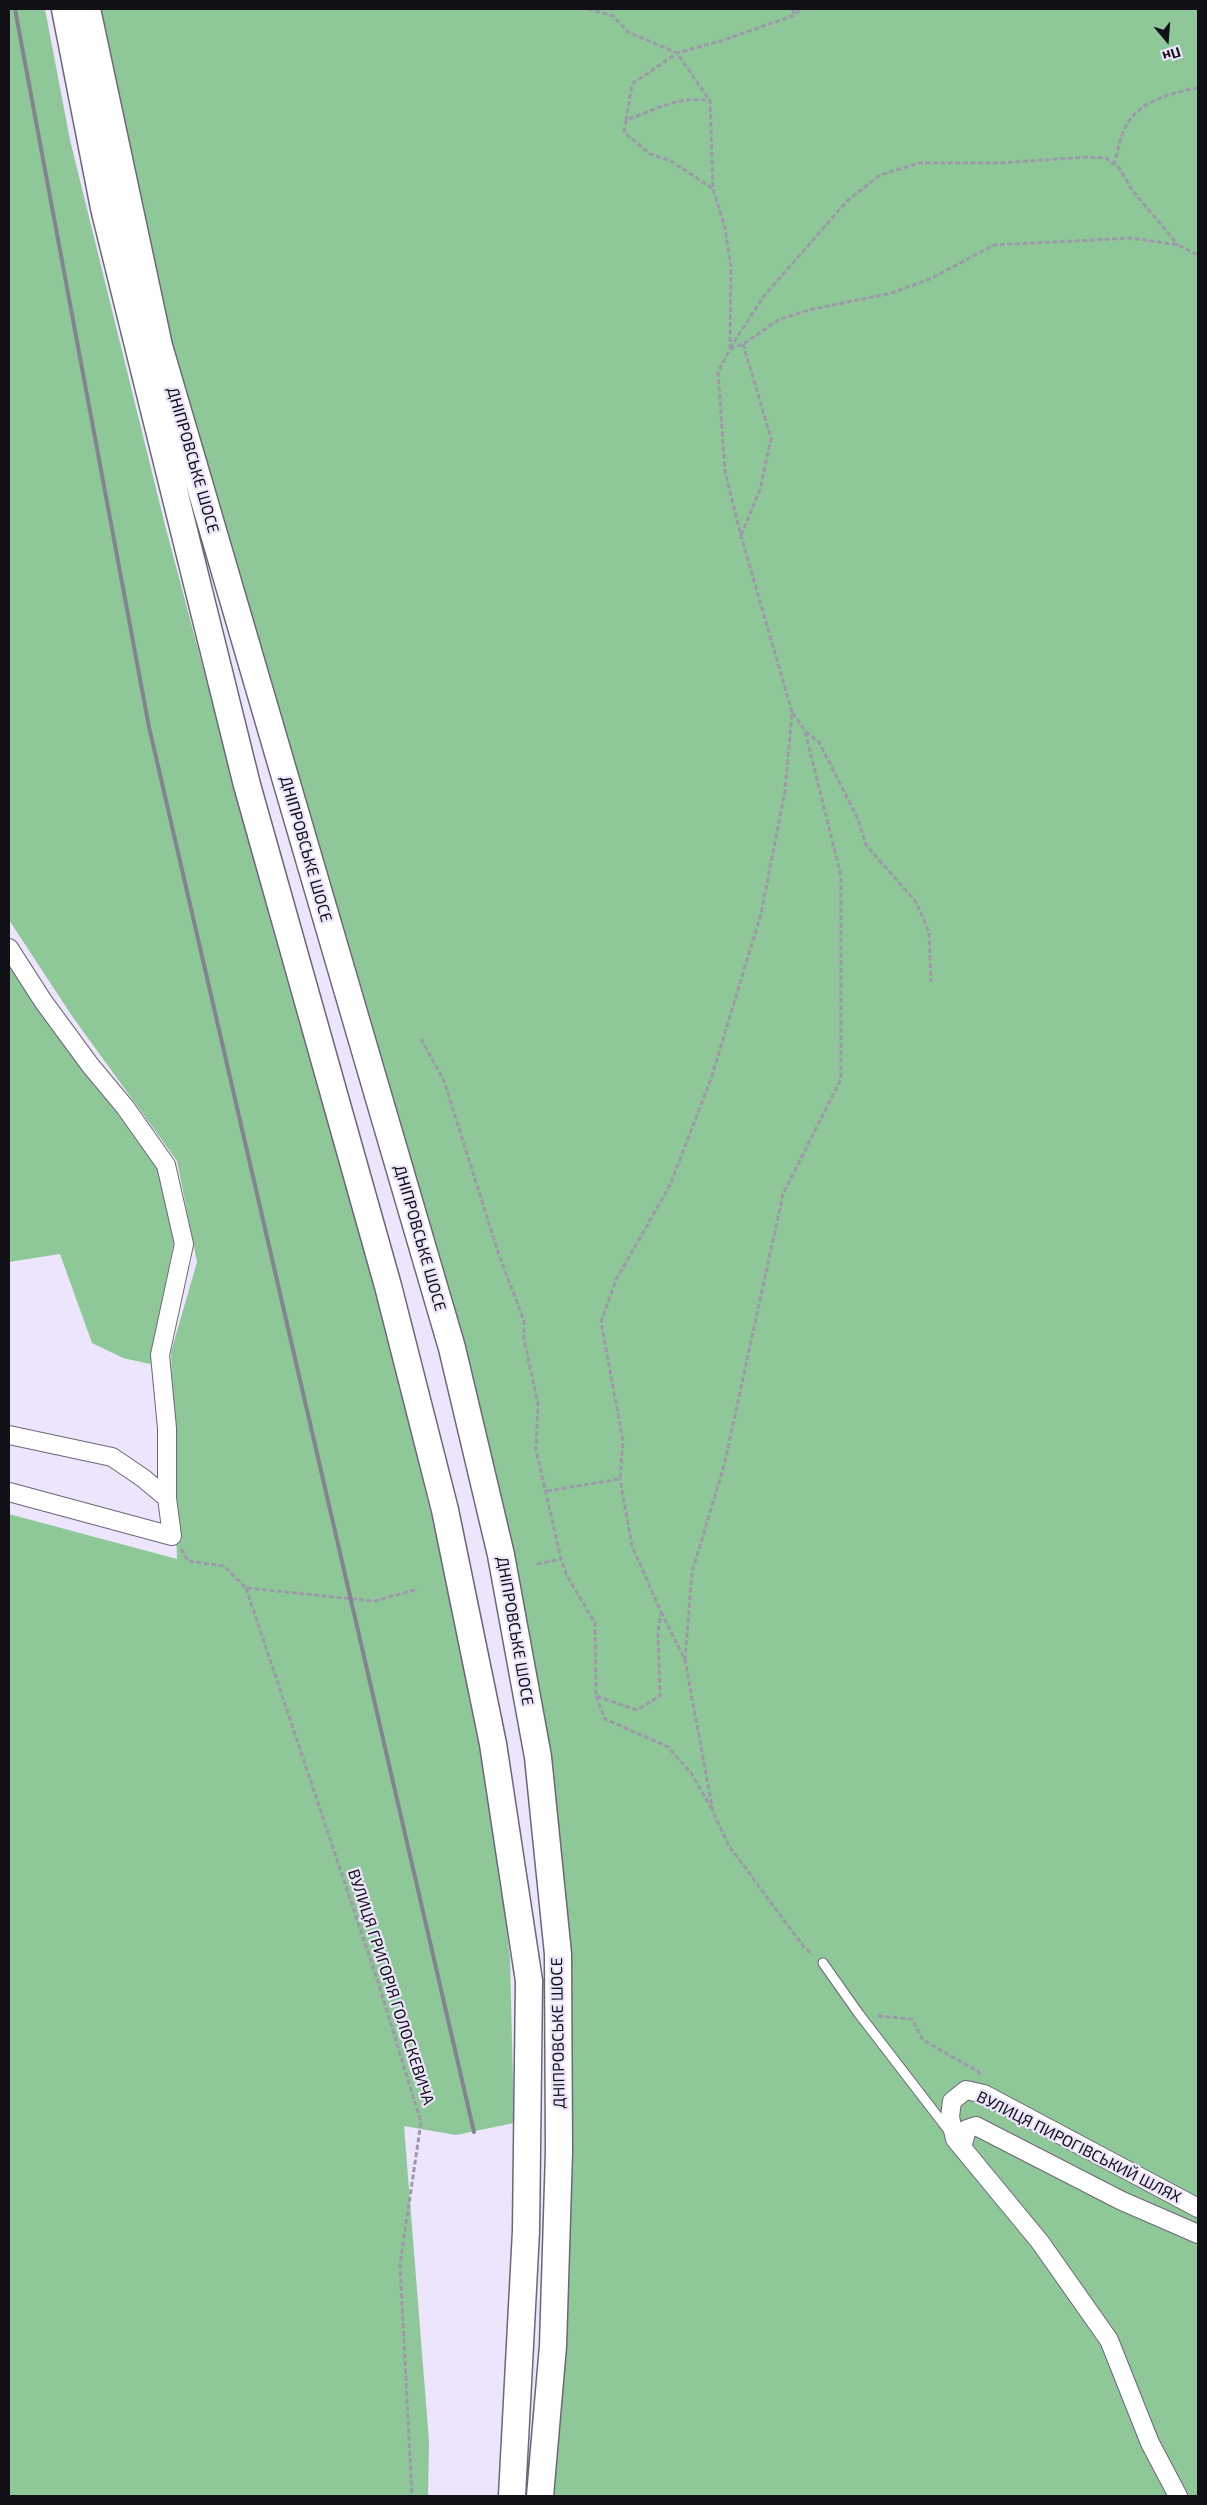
<!DOCTYPE html>
<html>
<head>
<meta charset="utf-8">
<style>
  body { margin:0 }
  #map { position:relative; width:1207px; height:2505px; overflow:hidden; background:#ece5fb; font-family:"Exo 2",sans-serif }
  canvas { display:block }
  .frame { position:absolute; inset:0; border:10px solid #121017; pointer-events:none }
  .north { position:absolute; left:1142px; top:15px; width:50px; height:50px; -webkit-text-stroke:4px #ece5fb; paint-order:stroke; rotate:162deg; font-size:14px; font-weight:700; line-height:20px; text-align:center; color:#121017 }
  .north::after { content:''; display:block; margin:auto; width:18px; height:22px; background:#121017; clip-path:polygon(50% 0,100% 100%,50% 72%,0 100%) }
</style>
</head>
<body>
<div id="map">
<canvas width="1207" height="2505"></canvas>
<div class="frame"></div>
<div class="north">Пн</div>
</div>
<script>
const context = document.querySelector('canvas').getContext('2d');
context.lineJoin = 'round';
function paint(path, color) { context.fillStyle = color; context.fill(path, 'evenodd'); }
function strokePath(path, color, width, dash) { context.strokeStyle = color; context.lineWidth = width; context.lineCap = dash ? 'butt' : 'round'; context.setLineDash(dash || []); context.stroke(path); }
function drawText(font, color, halo, rows, align = 'center') {
  context.font = font + ' "Exo 2",sans-serif'; context.lineWidth = 4.5; context.setLineDash([]); context.textBaseline = 'middle'; context.strokeStyle = halo; context.fillStyle = color; for (const [text, x, y, turn = 0] of rows) {
    context.save(); context.translate(x, y); context.rotate((+turn || 0) * Math.PI / 180); context.textAlign = isNaN(turn) ? turn : align; if (halo) context.strokeText(text, 0, 0); context.fillText(text, 0, 0); context.restore();
  }
}
paint(new Path2D(`
  M 9,9 L 45,9 L 70,140 L 165,525 L 273,931 L 387,1331 L 456,1618 L 483,1742 L 510,1957 L 514,2123 L 456,2135 L 404,2126 L 429,2441 L 428,2496 L 9,2496 L 9,1514 L 177,1559 L 171,1352 L 197,1262 L 177,1161 L 72,1016 L 9,920 Z
  M 87,9 L 1198,9 L 1198,2496 L 540,2496 L 558,1954 L 501,1555 L 159,346 Z
  M 9,952 L 157,1165 L 174,1242 L 150,1364 L 123,1358 L 92,1343 L 60,1254 L 9,1262 Z`), '#8fc898');
const lane = new Path2D(`
  M 823,1963 L 859,2014 L 949,2131`);
const street = new Path2D(`
  M 9,948 L 43,1001 L 90,1065 L 125,1107 L 166,1165 L 184,1244 L 160,1355 L 167,1428 L 167,1498 L 172,1536 L 9,1492
  M 9,1435 L 112,1457 L 143,1478 L 167,1498
  M 962,2148 L 967,2129 L 976,2126 L 1122,2201 L 1198,2234
  M 1178,2496 L 1150,2443 L 1109,2340 L 1040,2242 L 955,2139 L 950,2117 L 952,2101 L 966,2090 L 984,2094 L 1198,2208`);
const primary = new Path2D(`
  M 65,9 L 104,208 L 247,785 L 388,1286 L 445,1510 L 493,1744 L 529,1981 L 526,2231 L 512,2496
  M 87,9 L 159,346 L 452,1348 L 501,1555 L 538,1757 L 558,1954 L 559,2152 L 553,2346 L 540,2496`);
strokePath(lane, '#6c6679', 11);
strokePath(street, '#6c6679', 20);
strokePath(primary, '#6c6679', 29);
strokePath(new Path2D(`
  M 588,9 L 613,16 L 628,32 L 677,53 L 710,101
  M 792,9 L 795,15
  M 626,120 L 624,132 L 650,154 L 671,161 L 713,189
  M 1114,165 C 1118,152 1120,135 1127,124 C 1141,100 1174,92 1198,88
  M 730,348 L 764,296 L 847,201 L 880,175 L 919,163 L 999,163 L 1086,157 L 1106,158 L 1120,169 L 1132,190 L 1178,245
  M 730,349 L 743,344 L 780,319 L 813,309 L 892,293 L 932,278 L 994,245 L 1132,238 L 1178,245 L 1198,255
  M 741,535 L 760,490 L 771,438 L 743,344
  M 793,713 L 805,731 L 819,742 L 858,819 L 866,845 L 916,902 L 929,932 L 931,982
  M 421,1039 L 444,1081 L 499,1255 L 524,1321 L 524,1339 L 538,1405 L 536,1450 L 561,1559 L 567,1576 L 595,1623 L 596,1696 L 637,1710 L 660,1696 L 658,1631 L 661,1612 L 632,1546 L 620,1479
  M 547,1491 L 620,1479 L 623,1441 L 601,1322 L 616,1280 L 670,1185 L 711,1079 L 761,914 L 785,791 L 792,712 L 741,536 L 725,471 L 718,372 L 730,349 L 731,267 L 725,228 L 713,189 L 710,101 C 683,94 652,111 626,120 L 632,84 L 677,53 L 721,41 L 795,15 L 800,9
  M 181,1549 L 188,1561 L 224,1566 L 246,1588 L 375,1601 L 418,1589
  M 537,1564 L 561,1559
  M 246,1588 L 377,1979 L 421,2122 L 400,2265 L 412,2496
  M 661,1612 L 685,1660 L 713,1812 L 729,1846 L 804,1947 L 813,1955
  M 685,1660 L 692,1572 L 724,1466 L 783,1194 L 841,1079 L 841,876 L 805,731
  M 596,1696 L 605,1719 L 668,1747 L 691,1773 L 712,1809
  M 878,2016 L 912,2019 L 923,2040 L 979,2072 L 980,2076`), '#9e99aa', 3, [5, 2.5]);
strokePath(lane, '#fff', 9);
strokePath(street, '#fff', 18);
strokePath(primary, '#fff', 26);
strokePath(new Path2D(`
  M 15,9 L 149,727 L 474,2132`), '#878291', 4);
drawText('16px', '#121017', '#ece5fb', [
  ["ДНІПРОВСЬКЕ ШОСЕ",193,460,74],
  ["ДНІПРОВСЬКЕ ШОСЕ",306,849,74],
  ["ДНІПРОВСЬКЕ ШОСЕ",420,1238,74],
  ["ДНІПРОВСЬКЕ ШОСЕ",515,1631,80],
  ["ВУЛИЦЯ ГРИГОРІЯ ГОЛОСКЕВИЧА",391,1987,72],
  ["ДНІПРОВСЬКЕ ШОСЕ",558,2033,-91],
  ["ВУЛИЦЯ ПИРОГІВСЬКИЙ ШЛЯХ",1079,2147,27]
]);
</script>
</body>
</html>
